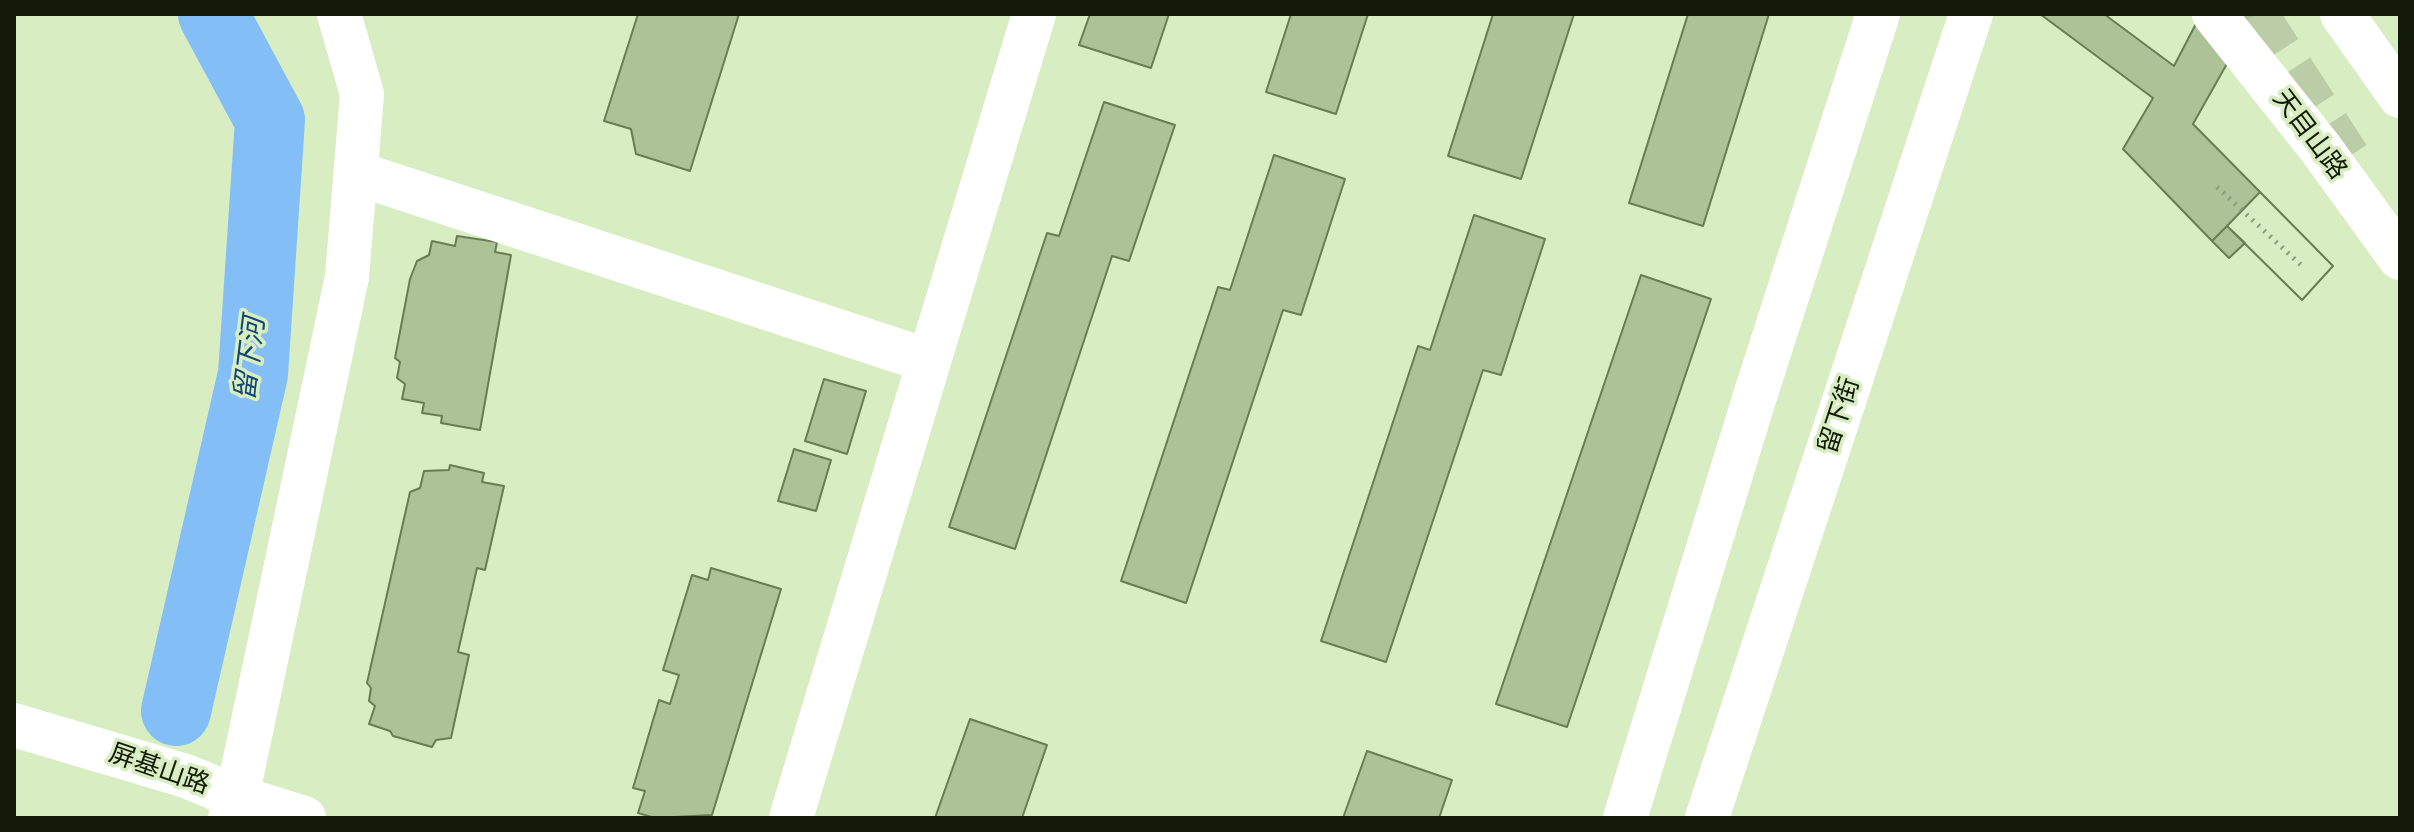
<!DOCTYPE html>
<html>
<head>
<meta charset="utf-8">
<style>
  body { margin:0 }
  #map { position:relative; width:2414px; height:832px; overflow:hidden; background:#d8edc1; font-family:"Archivo Narrow",sans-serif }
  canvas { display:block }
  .frame { position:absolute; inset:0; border:16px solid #131a0a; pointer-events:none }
</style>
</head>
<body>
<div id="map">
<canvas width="2414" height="832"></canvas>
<div class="frame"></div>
</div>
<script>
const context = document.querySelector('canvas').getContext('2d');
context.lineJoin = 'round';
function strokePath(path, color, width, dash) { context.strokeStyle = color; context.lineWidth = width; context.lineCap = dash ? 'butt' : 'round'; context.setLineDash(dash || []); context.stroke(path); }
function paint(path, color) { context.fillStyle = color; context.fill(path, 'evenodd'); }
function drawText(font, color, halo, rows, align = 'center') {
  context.font = font + ' "Archivo Narrow","Noto Sans SC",sans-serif'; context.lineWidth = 7; context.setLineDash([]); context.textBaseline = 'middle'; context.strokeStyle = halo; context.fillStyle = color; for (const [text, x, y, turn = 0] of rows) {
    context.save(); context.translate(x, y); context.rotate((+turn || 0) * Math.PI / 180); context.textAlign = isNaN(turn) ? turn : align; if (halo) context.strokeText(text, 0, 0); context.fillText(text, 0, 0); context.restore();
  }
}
strokePath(new Path2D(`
  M 176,711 L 253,374 L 270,120 L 213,14`), '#84bef6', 70);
const building = new Path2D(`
  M 638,14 L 739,14 L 690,171 L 636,154 L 631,129 L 604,121 Z
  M 1090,14 L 1169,14 L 1151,68 L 1079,45 Z
  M 1291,14 L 1368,14 L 1336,114 L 1266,92 Z
  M 1493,14 L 1574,14 L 1521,179 L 1448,156 Z
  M 1688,14 L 1769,14 L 1703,226 L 1629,203 Z
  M 2040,14 L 2104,14 L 2174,66 L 2201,14 L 2255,14 L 2193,124 L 2333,266 L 2302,300 L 2227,226 L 2212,241 L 2123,149 L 2153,98 Z
  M 1104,102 L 1175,125 L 1129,261 L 1112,256 L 1015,549 L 949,527 L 1047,233 L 1059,236 Z
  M 1274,155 L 1345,179 L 1301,315 L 1283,310 L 1186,603 L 1121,581 L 1218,287 L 1230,290 Z
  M 2260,192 L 2333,266 L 2302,300 L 2227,226 Z
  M 1474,215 L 1545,239 L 1501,375 L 1483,370 L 1386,662 L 1321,641 L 1418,346 L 1430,350 Z
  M 2227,226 L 2245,243 L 2229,258 L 2212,241 Z
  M 457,236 L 497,242 L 495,252 L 511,255 L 480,430 L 441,423 L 442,416 L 422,413 L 424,403 L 402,399 L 405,384 L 397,378 L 400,362 L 395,358 L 410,279 L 417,261 L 429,255 L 432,241 L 455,246 Z
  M 1641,275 L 1711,299 L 1567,727 L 1496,704 Z
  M 824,379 L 866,391 L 847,454 L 805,441 Z
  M 794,449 L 831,460 L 816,511 L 778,501 Z
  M 450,465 L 484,473 L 482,482 L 504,486 L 485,570 L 477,568 L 458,652 L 469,655 L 451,738 L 436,740 L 432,747 L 393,736 L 390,731 L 369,724 L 375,706 L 369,701 L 371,688 L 367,683 L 410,492 L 420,488 L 424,471 L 449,470 Z
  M 711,568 L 781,589 L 712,815 L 655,818 L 638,813 L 645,791 L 633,788 L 659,700 L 670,704 L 679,675 L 663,670 L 692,575 L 708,580 Z
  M 970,719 L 1047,745 L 1022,818 L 935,818 Z
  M 1367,751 L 1452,780 L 1439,818 L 1343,818 Z`);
paint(building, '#aec298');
strokePath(building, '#697c54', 2);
strokePath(new Path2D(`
  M 2256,14 L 2348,157`), '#bacda6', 44, [44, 22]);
strokePath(new Path2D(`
  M 2217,187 L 2302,266`), '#8d9c7b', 5, [2, 6]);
strokePath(new Path2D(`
  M 356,173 L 929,361
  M 14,725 L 186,776 L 237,797 L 304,818
  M 230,818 L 237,797 L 347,277 L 362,94 L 339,14
  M 791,818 L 1034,14`), '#fff', 44);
strokePath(new Path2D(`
  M 2214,14 L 2321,149 L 2400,258
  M 2342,14 L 2400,96
  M 1625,818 L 1755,396 L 1878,14
  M 1707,818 L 1971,14`), '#fff', 44);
drawText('26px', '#131a0a', '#d8edc1', [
  ["天目山路",2309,135,53],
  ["留下街",1840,416,-72],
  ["屏基山路",159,770,19]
]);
drawText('italic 28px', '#114774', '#d8edc1', [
  ["留下河",251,359,-83]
]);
</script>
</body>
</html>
